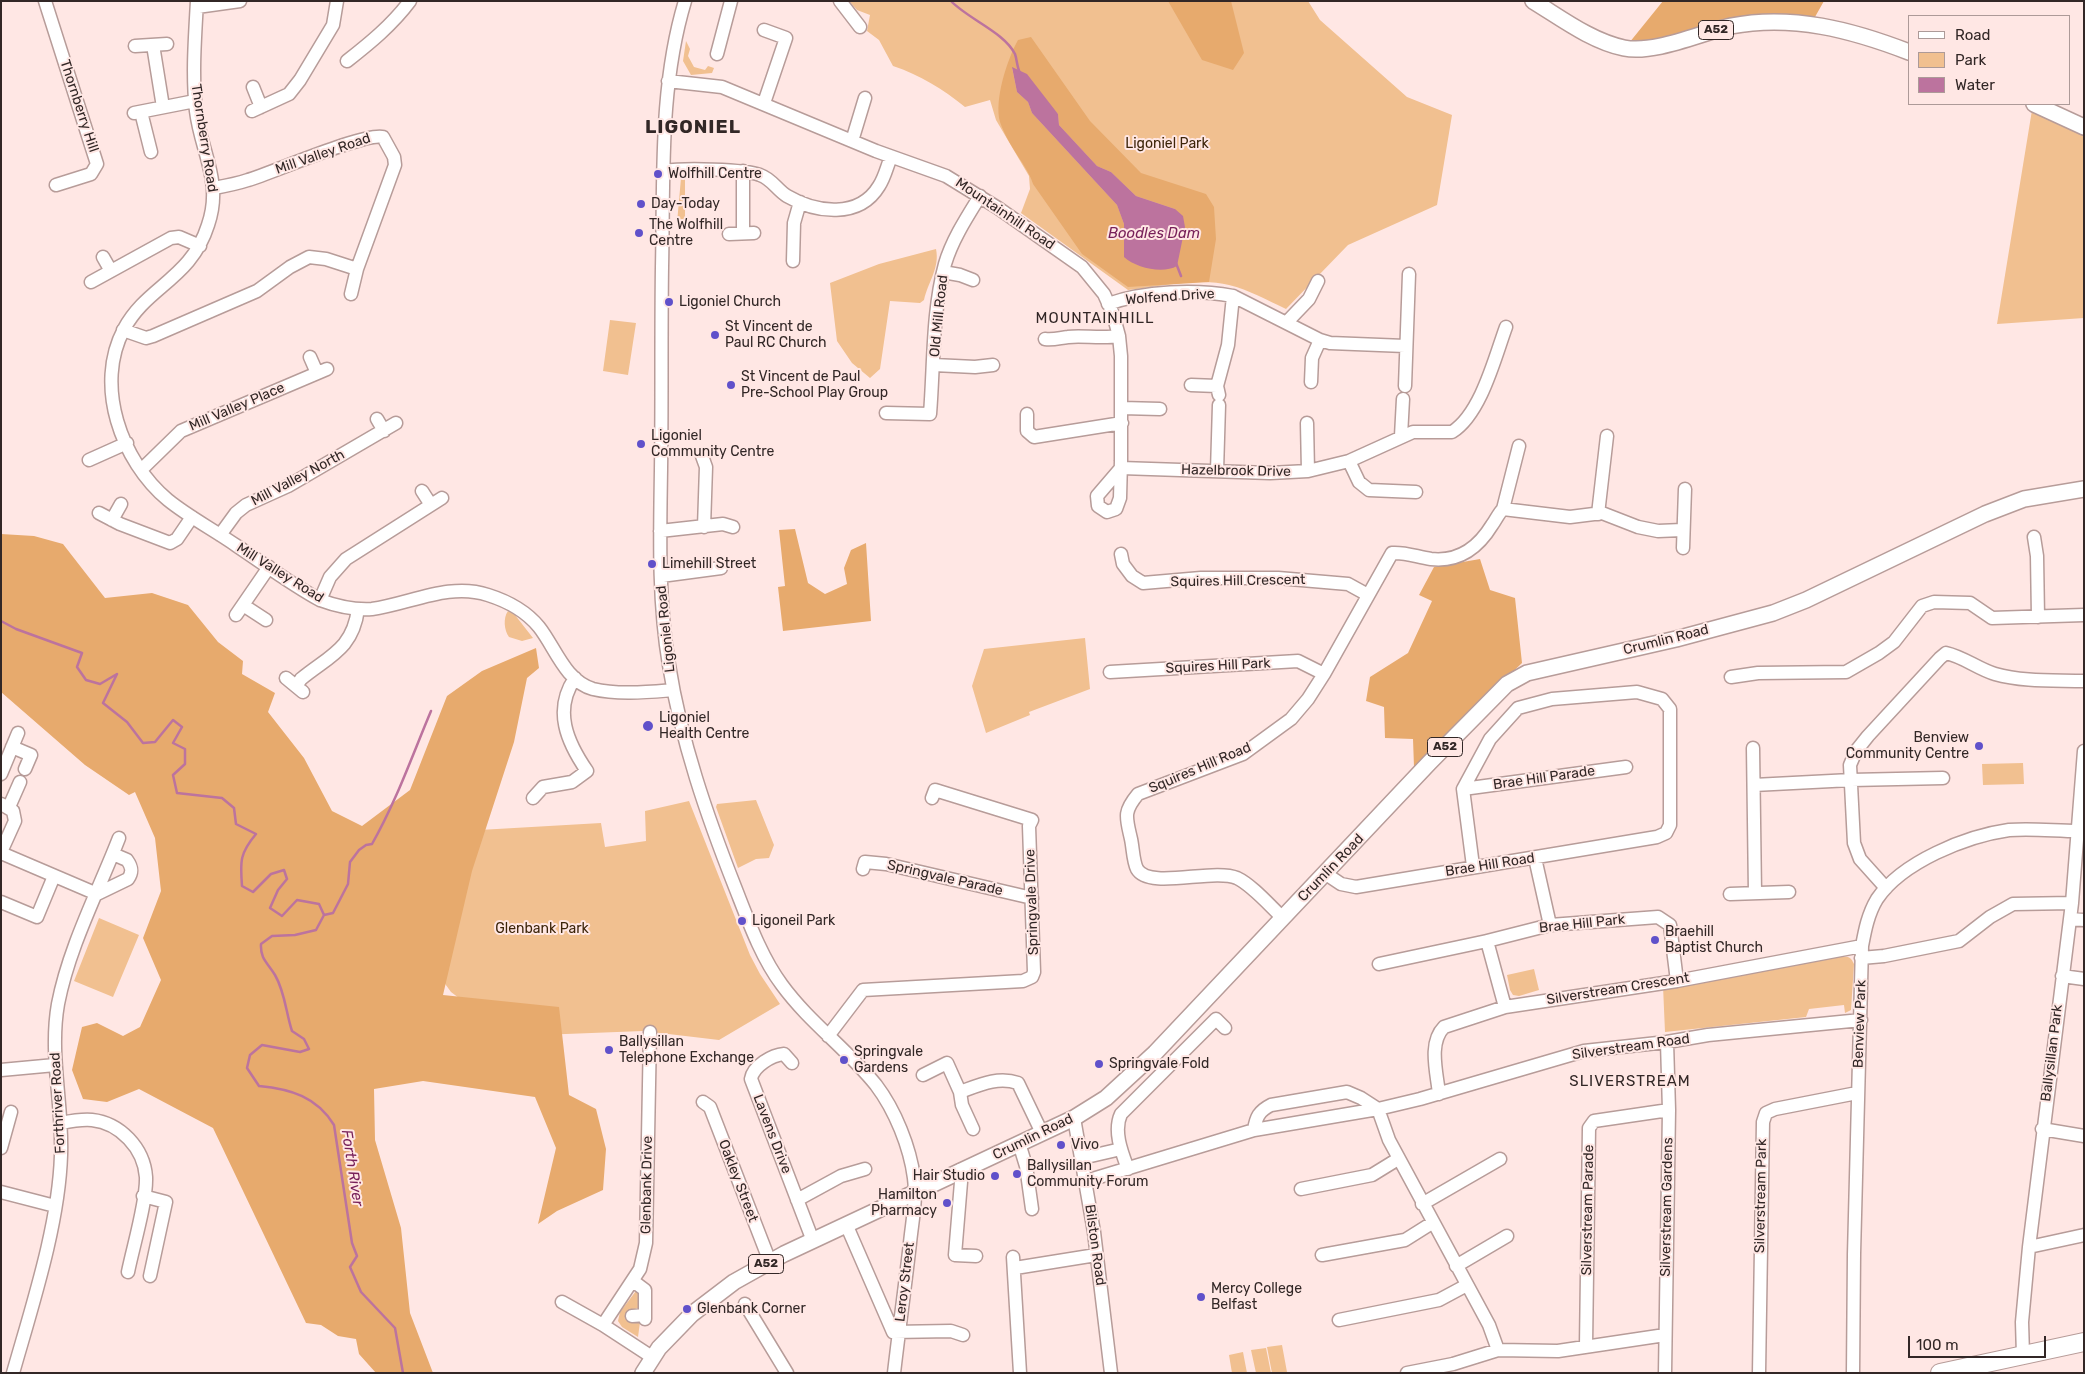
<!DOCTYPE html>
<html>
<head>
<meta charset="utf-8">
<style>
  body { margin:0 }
  #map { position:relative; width:2085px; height:1374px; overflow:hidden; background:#ffe7e4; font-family:Rubik,sans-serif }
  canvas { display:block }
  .frame { position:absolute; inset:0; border:2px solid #322726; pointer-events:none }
  .legend { position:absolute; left:1908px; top:15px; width:162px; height:90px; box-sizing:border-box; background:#ffe7e4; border:1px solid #ad9a98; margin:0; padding:6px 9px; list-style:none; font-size:15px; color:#322726 }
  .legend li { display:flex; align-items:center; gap:10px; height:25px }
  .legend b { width:25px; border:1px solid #ad9a98 }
  .scale { position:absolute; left:1908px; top:1336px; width:138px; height:22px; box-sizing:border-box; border:2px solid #322726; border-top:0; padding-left:6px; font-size:15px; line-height:18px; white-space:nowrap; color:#322726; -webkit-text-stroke:4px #ffe7e4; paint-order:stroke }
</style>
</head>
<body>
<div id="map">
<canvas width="2085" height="1374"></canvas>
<div class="frame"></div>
<ul class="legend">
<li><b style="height:6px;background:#fff"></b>Road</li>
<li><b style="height:14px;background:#f1c090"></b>Park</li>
<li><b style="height:14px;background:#bc739e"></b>Water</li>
</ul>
<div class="scale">100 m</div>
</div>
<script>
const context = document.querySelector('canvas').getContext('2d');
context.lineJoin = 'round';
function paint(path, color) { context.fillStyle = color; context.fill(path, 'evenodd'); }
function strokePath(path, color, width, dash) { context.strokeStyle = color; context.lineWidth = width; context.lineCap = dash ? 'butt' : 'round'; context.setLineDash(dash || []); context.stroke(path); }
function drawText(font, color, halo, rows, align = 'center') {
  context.font = font + ' Rubik,sans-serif'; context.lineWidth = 4; context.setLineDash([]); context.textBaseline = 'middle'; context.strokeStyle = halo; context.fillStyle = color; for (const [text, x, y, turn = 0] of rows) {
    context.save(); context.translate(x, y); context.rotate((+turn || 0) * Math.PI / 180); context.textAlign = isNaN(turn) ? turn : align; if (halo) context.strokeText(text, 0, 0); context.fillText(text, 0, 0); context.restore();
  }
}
paint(new Path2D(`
  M 849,1 L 1308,1 L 1320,20 L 1407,97 L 1452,115 L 1437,205 L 1348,245 L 1286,309 C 1267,300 1249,290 1229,285 C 1200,277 1157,287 1128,290 L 1021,213 L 1030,189 L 1029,176 L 996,120 L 990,100 L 965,107 C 943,89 920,75 893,66 L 879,40 L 867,31 L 870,15 L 857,10 Z
  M 686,41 L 690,49 L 688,56 L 694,67 L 705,70 L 708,66 L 714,68 L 712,73 L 691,75 L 683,61 Z
  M 2033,104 L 2084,127 L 2084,318 L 1997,324 Z
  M 681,178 L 685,178 L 685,225 L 677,223 Z
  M 936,249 C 940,268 928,282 924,300 L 920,303 L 890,301 L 880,369 L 870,378 L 852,363 L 837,341 L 830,283 L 879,264 Z
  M 610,320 L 636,323 L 628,375 L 603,371 Z
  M 508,611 L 515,615 L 533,638 L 522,641 L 509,637 C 504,630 503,618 508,611 Z
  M 1085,638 L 1090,689 L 1029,712 L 1030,715 L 986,733 L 972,686 L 984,649 Z
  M 2023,763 L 2024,784 L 1983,785 L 1982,764 Z
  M 756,800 L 774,845 L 769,858 L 756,859 L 738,868 L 716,807 L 717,804 Z
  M 689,801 L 750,955 L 760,974 L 780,1004 L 719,1040 L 643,1031 L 540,1035 L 487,1019 L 451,992 L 430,963 L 462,831 L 601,823 L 605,847 L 646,841 L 645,811 Z
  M 99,918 L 139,935 L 113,997 L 74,981 Z
  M 1840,954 L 1841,957 C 1848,956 1851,957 1854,964 L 1851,1010 L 1845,1013 L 1844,1005 L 1809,1009 L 1806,1017 L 1665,1032 L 1663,986 Z
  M 1534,969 L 1539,990 L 1519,996 L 1513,995 L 1510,990 L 1507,975 Z
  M 636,1291 L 640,1294 L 641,1305 L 638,1308 L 628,1311 L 629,1317 L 640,1322 L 638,1337 L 622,1327 L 618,1321 L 620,1312 Z
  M 1282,1345 L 1287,1372 L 1272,1373 L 1267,1347 Z
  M 1266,1348 L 1271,1373 L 1256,1373 L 1251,1350 Z
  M 1243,1352 L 1247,1373 L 1232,1373 L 1229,1355 Z`), '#f1c090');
paint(new Path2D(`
  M 1168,1 L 1231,1 L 1244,53 L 1233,70 L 1202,60 Z
  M 1663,1 L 1824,1 L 1811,24 L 1755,22 L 1625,48 Z
  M 1031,37 L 1090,121 L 1141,173 L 1206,194 L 1214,207 L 1216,239 L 1209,282 L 1128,287 L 1082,254 L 1033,184 C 1029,171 1021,162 1014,150 C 1009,142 1003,131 1000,122 C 994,100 1007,60 1018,40 ZM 1012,68 L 1058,114 L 1059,125 L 1097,166 L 1111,172 L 1136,196 L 1175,209 L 1125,258 L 1124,224 L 1117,205 L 1032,113 L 1028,102 L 1017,92 Z
  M 795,529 L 808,583 L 825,594 L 847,584 L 844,568 L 851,550 L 866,543 L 871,621 L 783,631 L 778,587 L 785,586 L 779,530 Z
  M 1,534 L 34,536 L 63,544 L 105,598 L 152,593 L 188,605 L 218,642 L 243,661 L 242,674 L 275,693 L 268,712 L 304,758 L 332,811 L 362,826 L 410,790 L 447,696 L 482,671 L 536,648 L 539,668 L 527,678 L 514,742 L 472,871 L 443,995 L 559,1007 L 569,1095 L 596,1109 L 606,1149 L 603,1190 L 557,1211 L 538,1224 L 556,1148 L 535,1097 L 423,1081 L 374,1089 L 375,1140 L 401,1228 L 410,1313 L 433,1373 L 376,1373 L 359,1354 L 356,1339 L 338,1336 L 321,1325 L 306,1323 L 213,1128 L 139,1089 L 107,1102 L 83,1099 L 72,1070 L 82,1027 L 97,1023 L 123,1036 L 140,1027 L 161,980 L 143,938 L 161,891 L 155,838 L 135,792 L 129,795 L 85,765 L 1,692 Z
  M 1480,559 L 1490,590 L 1515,598 L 1522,663 L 1414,767 L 1413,739 L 1385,738 L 1384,707 L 1366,701 L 1370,677 L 1408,653 L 1432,601 L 1419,595 L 1434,567 Z`), '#e7aa6d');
paint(new Path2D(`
  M 1012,67 L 1027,74 L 1058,114 L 1059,125 L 1097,166 L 1111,172 L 1136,196 L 1175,209 L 1183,216 L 1185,227 L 1177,266 C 1163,274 1136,268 1124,257 L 1124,224 L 1117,205 L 1032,113 L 1028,102 L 1017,92 Z`), '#bc739e');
strokePath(new Path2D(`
  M 951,1 C 968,19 1004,32 1015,54 C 1017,60 1017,67 1020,73
  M 1176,263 L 1181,276
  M 1,621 L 16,629 L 82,653 L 77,667 L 86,680 L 100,684 L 117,674 L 103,703 L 127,722 L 143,743 L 155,742 L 173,720 L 182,727 L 173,743 L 185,749 L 185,764 L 173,775 L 177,793 L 222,798 L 234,808 L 236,824 L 256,834 C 240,853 240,861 242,886 L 253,892 L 271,874 L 284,870 L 287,879 L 278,890 L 270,908 L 282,916 L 297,900 L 319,904 L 324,915
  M 324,915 L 316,930 L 295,935 L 272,936 L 261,944 C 260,959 268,963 275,975 C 285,992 286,1013 292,1031 L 304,1039 L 309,1049 L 300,1052 L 262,1045 L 250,1055 L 247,1068 L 259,1086 C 291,1089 317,1097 334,1125 L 352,1243 L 357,1256 L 350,1267 L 361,1292 L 395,1328 L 403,1373
  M 324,915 L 333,913 L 348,884 L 350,862 L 359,850 L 366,845 L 372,844 C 396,802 412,756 431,711`), '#bc739e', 2.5);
const minor = new Path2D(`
  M 45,1 L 97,164 L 91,174 L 56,185
  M 197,1 C 195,38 192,74 196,111 C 201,152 223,182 208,225 C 191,279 147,286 124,329 C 94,385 121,461 168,500 C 189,517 214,530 237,546 C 264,564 291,584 320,600 C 336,606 354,610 372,609 C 410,604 449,582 488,595 C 507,601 526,611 539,627 C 555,647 565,681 593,689 C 618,695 648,692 673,690
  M 685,1 C 659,87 664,178 662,267 C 661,335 662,402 661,470 C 660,535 658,601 669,665 C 681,741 707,816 735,887 C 748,920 761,957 782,985 C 809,1022 847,1049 876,1085 C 895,1110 910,1147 914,1178 C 917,1200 912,1222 910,1243 C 905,1287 899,1330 894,1373
  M 840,1 L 860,27
  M 197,7 L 240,1
  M 153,45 L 163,107
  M 135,46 L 167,44
  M 717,54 L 731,1
  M 347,61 C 370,43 392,25 410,1
  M 668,81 L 722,87 L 876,151 L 946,176 L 998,208 L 1082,267 L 1104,294 L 1113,314 L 1119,336 L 1121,356 L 1121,461 L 1120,498 L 1116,509 L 1107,512 L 1098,506 L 1097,496 L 1121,468
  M 253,87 L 261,107
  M 764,103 L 786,38 L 764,30
  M 252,111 L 289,94 L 300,80 L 333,25 L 337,1
  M 141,112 L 151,152
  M 134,113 L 195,101
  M 852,141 L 865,98
  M 665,171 C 682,168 745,169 760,175 C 772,179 777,190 787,196 C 816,213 859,219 879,186 C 885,177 887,166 891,157
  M 214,188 C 225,186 236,184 248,180 C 272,173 365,132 383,137 L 394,157 L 395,165 L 357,269 L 351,294
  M 743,233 L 743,171
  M 729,234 L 754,233
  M 103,257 L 111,271
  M 793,261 L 794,223 L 800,202
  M 943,272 L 960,275 L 973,280
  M 91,282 L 171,238 L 179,237 L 200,246
  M 1108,304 C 1144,291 1196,289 1233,296
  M 1287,322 L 1309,299 L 1318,281
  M 123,330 L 146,338 L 153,336 L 257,291 L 290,267 L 309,257 L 326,259 L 357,269
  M 1045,339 C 1054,340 1059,338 1068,337 C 1082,335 1101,339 1119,336
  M 1320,340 L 1330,343 L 1405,346
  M 310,357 L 317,373
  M 934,365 L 975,367 L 993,365
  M 1191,385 L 1217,386
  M 1405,386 L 1409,274
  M 1219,395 L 1217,386 L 1228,345 L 1233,296 L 1320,340 L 1312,358 L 1311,382
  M 1122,408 L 1160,409
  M 886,413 L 930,414 C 934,365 932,312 945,264 C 952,240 967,217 980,196
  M 1027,414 L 1027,431 L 1034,437 L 1122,423
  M 377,419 L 384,431
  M 1307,423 L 1308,471
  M 1401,436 L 1403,399
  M 702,456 L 706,467 L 704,527
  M 89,460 L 127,443
  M 1349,461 L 1359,482 L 1369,490 L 1416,492
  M 1121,468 L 1270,473 L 1308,471 L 1349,461 L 1413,432 L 1452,432 C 1481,414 1495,357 1506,327
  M 141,470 L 181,431 L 327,369
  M 1217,471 L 1219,405
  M 422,491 L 431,505
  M 1503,509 L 1519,446
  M 99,513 L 120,524 L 170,543 L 177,539 L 192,517
  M 1598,514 L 1607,436
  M 112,520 L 121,504
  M 660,531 L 723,524 L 733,527
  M 220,535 L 236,513 L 246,505 L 288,486 L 396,423
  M 2034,537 L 2037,556 L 2038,617
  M 1683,548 L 1685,489
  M 1121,554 L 1123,564 L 1132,576 L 1143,583 L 1201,578 L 1278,578 L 1348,584 L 1368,595
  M 661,576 L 721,568
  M 320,600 L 330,577 L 346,559 L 442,498
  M 243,605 L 266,620
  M 236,615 L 269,567
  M 1110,672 L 1298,661 L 1324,674
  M 1731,677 L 1758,673 L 1846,672 L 1879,653 L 1894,642 L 1922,606 L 1934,602 L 1970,603 L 1992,618 L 2084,615
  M 286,678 L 303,692
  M 297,685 L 301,679 C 329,656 353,649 358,609
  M 12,747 L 31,755 L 25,769
  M 1753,748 L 1755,893
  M 1,774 L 18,733
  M 1754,785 L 1851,780 L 1943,778
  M 1463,789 L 1626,767
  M 533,798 L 543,787 L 572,782 L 587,771 C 567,742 553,710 575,678
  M 1,804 L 13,811 L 15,821 L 1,852
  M 9,807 L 20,782
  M 1,853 L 97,894 L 128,879 C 133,872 132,867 127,860 L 113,854
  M 1535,858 L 1550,925
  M 863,869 L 865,862 L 886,864 L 1032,898
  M 1326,874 L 1341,884 L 1356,887 L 1657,837 L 1666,833 L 1670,825 L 1670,709 L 1662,699 L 1637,692 L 1552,699 L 1518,708 L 1490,739 L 1463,789 L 1473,866
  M 1886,888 L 1860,859 L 1854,843 L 1850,765 L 1856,751 L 1868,736 L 1940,658 L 1946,653 C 1964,657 1978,669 1995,674 C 2023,682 2055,680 2084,681
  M 1730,894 L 1789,892
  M 1,902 L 37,917 L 54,876
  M 1283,918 C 1271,907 1252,885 1237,878 C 1213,868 1149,890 1137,869 C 1133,861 1133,848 1131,839 C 1126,817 1123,812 1138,794 L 1243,754 L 1291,719 L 1308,699 L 1324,674 L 1392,553 C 1406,552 1417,557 1431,559 C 1458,562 1478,548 1492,525 C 1496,520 1498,514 1503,509 L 1570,517 L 1602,513 L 1638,527 L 1658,531 L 1682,530
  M 2070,919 L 2084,920
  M 1487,941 L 1505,1007
  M 1861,958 L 1884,956 L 1959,941 L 1990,917 L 2013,904 L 2072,903
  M 1379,964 L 1487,941 L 1550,925 L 1658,917 L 1670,925 L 1677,981
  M 2062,976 L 2084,979
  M 828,1036 L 863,990 L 1023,981 L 1032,977 L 1034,972 L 1029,826 L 1032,820 L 935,790 L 932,798
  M 792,1063 L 784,1054 C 772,1055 753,1066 751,1079 L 813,1241
  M 1,1070 L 55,1065
  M 923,1075 L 947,1063 L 960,1092 L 962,1105 L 973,1129
  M 960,1092 C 979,1085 998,1076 1018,1083 L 1042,1133
  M 1439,1094 C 1437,1073 1428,1043 1444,1027 L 1505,1007 L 1677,981 L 1862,946
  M 703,1102 L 710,1107 L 770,1262
  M 1074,1118 L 1094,1232 L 1111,1373
  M 61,1123 C 71,1121 82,1119 92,1120 C 120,1123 144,1148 146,1177 C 147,1201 133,1247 128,1272
  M 2042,1129 L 2084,1136
  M 1254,1130 C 1256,1117 1259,1111 1271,1105 L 1347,1092 L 1361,1098 L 1378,1109 L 1389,1140 L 1489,1325 L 1498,1350
  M 1019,1143 L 1026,1166 L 1032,1209
  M 1,1148 L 11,1112
  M 1082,1158 L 1121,1149
  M 1128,1169 C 1122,1153 1113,1131 1121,1114 L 1216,1019 L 1225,1028
  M 960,1170 L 961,1182 L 955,1255 L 976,1256
  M 1086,1181 L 1254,1130 L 1378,1109 L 1420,1099 L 1584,1051 L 1667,1042 L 1708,1035 L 1861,1020
  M 1301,1189 L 1372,1175 L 1398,1159
  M 1,1192 L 55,1206
  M 143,1196 L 166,1202 L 150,1276
  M 797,1200 L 841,1176 L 865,1169
  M 1422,1204 L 1500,1159
  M 846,1224 L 893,1332 L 951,1331 L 963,1335
  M 2029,1247 L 2084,1235
  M 1322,1255 L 1405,1240 L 1432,1223
  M 1013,1257 L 1020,1373
  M 1456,1266 L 1507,1236
  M 1015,1268 L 1096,1255
  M 633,1281 L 645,1290 L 645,1319
  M 562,1302 L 603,1325 L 652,1357
  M 745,1304 L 787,1373
  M 632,1316 L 645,1315
  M 1339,1320 L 1439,1300 L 1467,1285
  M 603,1325 L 640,1269 L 646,1243 L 650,1032
  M 1586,1346 L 1589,1128 L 1594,1121 L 1669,1110
  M 2023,1355 L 2022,1322 L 2029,1247 L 2072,903 L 2084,751
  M 13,1373 C 32,1306 59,1224 61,1155 C 63,1105 49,1055 58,1004 C 69,947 98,892 119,838
  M 1407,1373 L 1453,1364 L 1498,1350 L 1558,1351 L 1665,1335
  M 1665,1373 L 1669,1110 L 1667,1042
  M 1759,1373 L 1763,1122 L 1766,1113 L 1775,1109 L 1857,1093
  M 1853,1373 L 1854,1254 L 1862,946 C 1865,930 1868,914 1877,899 C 1902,862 1966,836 2009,830 C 2032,828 2056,831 2078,831`);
const major = new Path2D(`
  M 1533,1 C 1561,18 1591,41 1624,48 C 1655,54 1700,33 1731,26 C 1792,14 1852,30 1909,52
  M 2034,104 L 2084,127
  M 643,1373 L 659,1348 L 692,1314 L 734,1282 L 784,1254 L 1074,1118 L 1106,1098 L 1155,1053 L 1429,763 L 1507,684 L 1527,673 L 1676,639 L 1773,613 L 1806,600 L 1985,514 L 2024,499 L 2084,489`);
const highway = new Path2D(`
  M 1940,1373 L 2084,1342`);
strokePath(minor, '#b79c99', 15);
strokePath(major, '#b79c99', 18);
strokePath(highway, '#b79c99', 20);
strokePath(minor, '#fff', 12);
strokePath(major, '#fff', 15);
strokePath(highway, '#fff', 18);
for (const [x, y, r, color] of [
  [658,174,5,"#6051ca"],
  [641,204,5,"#6051ca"],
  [639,233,5,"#6051ca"],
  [669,302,5,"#6051ca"],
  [715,335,5,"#6051ca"],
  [731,385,5,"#6051ca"],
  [641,444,5,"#6051ca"],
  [652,564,5,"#6051ca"],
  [648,726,6,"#6051ca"],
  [1979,746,5,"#6051ca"],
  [742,921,5,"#6051ca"],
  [1655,940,5,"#6051ca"],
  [609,1050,5,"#6051ca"],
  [844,1060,5,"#6051ca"],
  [1099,1064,5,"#6051ca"],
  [1061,1145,5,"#6051ca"],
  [1017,1174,5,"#6051ca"],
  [995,1176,5,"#6051ca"],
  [947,1203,5,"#6051ca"],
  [1201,1297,5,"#6051ca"],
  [687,1309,5,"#6051ca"]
]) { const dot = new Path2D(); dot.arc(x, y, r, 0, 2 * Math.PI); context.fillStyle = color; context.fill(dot); strokePath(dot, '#ffe7e4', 2); }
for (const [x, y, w] of [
  [1716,30,35],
  [1445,747,35],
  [766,1264,35]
]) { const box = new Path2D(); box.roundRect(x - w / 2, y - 9.5, w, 19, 4); context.fillStyle = '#ffe7e4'; context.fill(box); strokePath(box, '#322726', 1); }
drawText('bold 12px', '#322726', null, [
  ["A52",1716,30],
  ["A52",1445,747],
  ["A52",766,1264]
]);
drawText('14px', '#322726', '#ffe7e4', [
  ["Thornberry Hill",79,106,72],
  ["Thornberry Road",204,138,81],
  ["Mill Valley Road",323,154,-19],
  ["Mountainhill Road",1005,214,34],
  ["Wolfend Drive",1170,297,-4],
  ["Old Mill Road",939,316,-84],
  ["Mill Valley Place",237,407,-23],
  ["Hazelbrook Drive",1236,471,1],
  ["Mill Valley North",298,478,-28],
  ["Mill Valley Road",280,573,32],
  ["Squires Hill Crescent",1238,581,-1],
  ["Ligoniel Road",666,629,-96],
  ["Crumlin Road",1666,640,-14],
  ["Squires Hill Park",1218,666,-3],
  ["Squires Hill Road",1200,768,-23],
  ["Brae Hill Parade",1544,778,-8],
  ["Brae Hill Road",1490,865,-9],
  ["Crumlin Road",1331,868,-46],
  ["Springvale Parade",945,878,13],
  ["Springvale Drive",1032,902,-92],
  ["Brae Hill Park",1582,924,-6],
  ["Silverstream Crescent",1618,989,-9],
  ["Benview Park",1860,1024,-88],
  ["Silverstream Road",1631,1047,-8],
  ["Ballysillan Park",2052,1053,-83],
  ["Forthriver Road",58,1103,-93],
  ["Lavens Drive",772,1134,69],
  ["Crumlin Road",1033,1137,-26],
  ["Oakley Street",738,1181,69],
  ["Glenbank Drive",647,1185,-89],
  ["Silverstream Park",1761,1196,-89],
  ["Silverstream Gardens",1667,1207,-89],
  ["Silverstream Parade",1588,1210,-89],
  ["Bilston Road",1095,1245,82],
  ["Leroy Street",905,1282,-83]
]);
drawText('14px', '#3d250a', '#ffe7e4', [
  ["Ligoniel Park",1167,144],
  ["Glenbank Park",542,929]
]);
drawText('14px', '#322726', '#ffe7e4', [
  ["Wolfhill Centre",668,174],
  ["Day-Today",651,204],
  ["The Wolfhill",649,225],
  ["Centre",649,241],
  ["Ligoniel Church",679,302],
  ["St Vincent de",725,327],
  ["Paul RC Church",725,343],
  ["St Vincent de Paul",741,377],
  ["Pre-School Play Group",741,393],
  ["Ligoniel",651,436],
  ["Community Centre",651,452],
  ["Limehill Street",662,564],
  ["Ligoniel",659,718],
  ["Health Centre",659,734],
  ["Benview",1969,738,"right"],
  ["Community Centre",1969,754,"right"],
  ["Ligoneil Park",752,921],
  ["Braehill",1665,932],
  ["Baptist Church",1665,948],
  ["Ballysillan",619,1042],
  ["Telephone Exchange",619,1058],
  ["Springvale",854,1052],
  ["Gardens",854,1068],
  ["Springvale Fold",1109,1064],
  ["Vivo",1071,1145],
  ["Ballysillan",1027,1166],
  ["Community Forum",1027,1182],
  ["Hair Studio",985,1176,"right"],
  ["Hamilton",937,1195,"right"],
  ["Pharmacy",937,1211,"right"],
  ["Mercy College",1211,1289],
  ["Belfast",1211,1305],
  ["Glenbank Corner",697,1309]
], 'left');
drawText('italic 15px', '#78215a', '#ffe7e4', [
  ["Boodles Dam",1154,234],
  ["Forth River",352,1168,81]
]);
context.letterSpacing = '1px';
drawText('15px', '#322726', '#ffe7e4', [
  ["MOUNTAINHILL",1095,319],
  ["SLIVERSTREAM",1630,1082]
]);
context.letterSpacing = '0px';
context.letterSpacing = '1px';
drawText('bold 19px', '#322726', '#ffe7e4', [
  ["LIGONIEL",693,128]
]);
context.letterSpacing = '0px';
</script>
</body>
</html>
